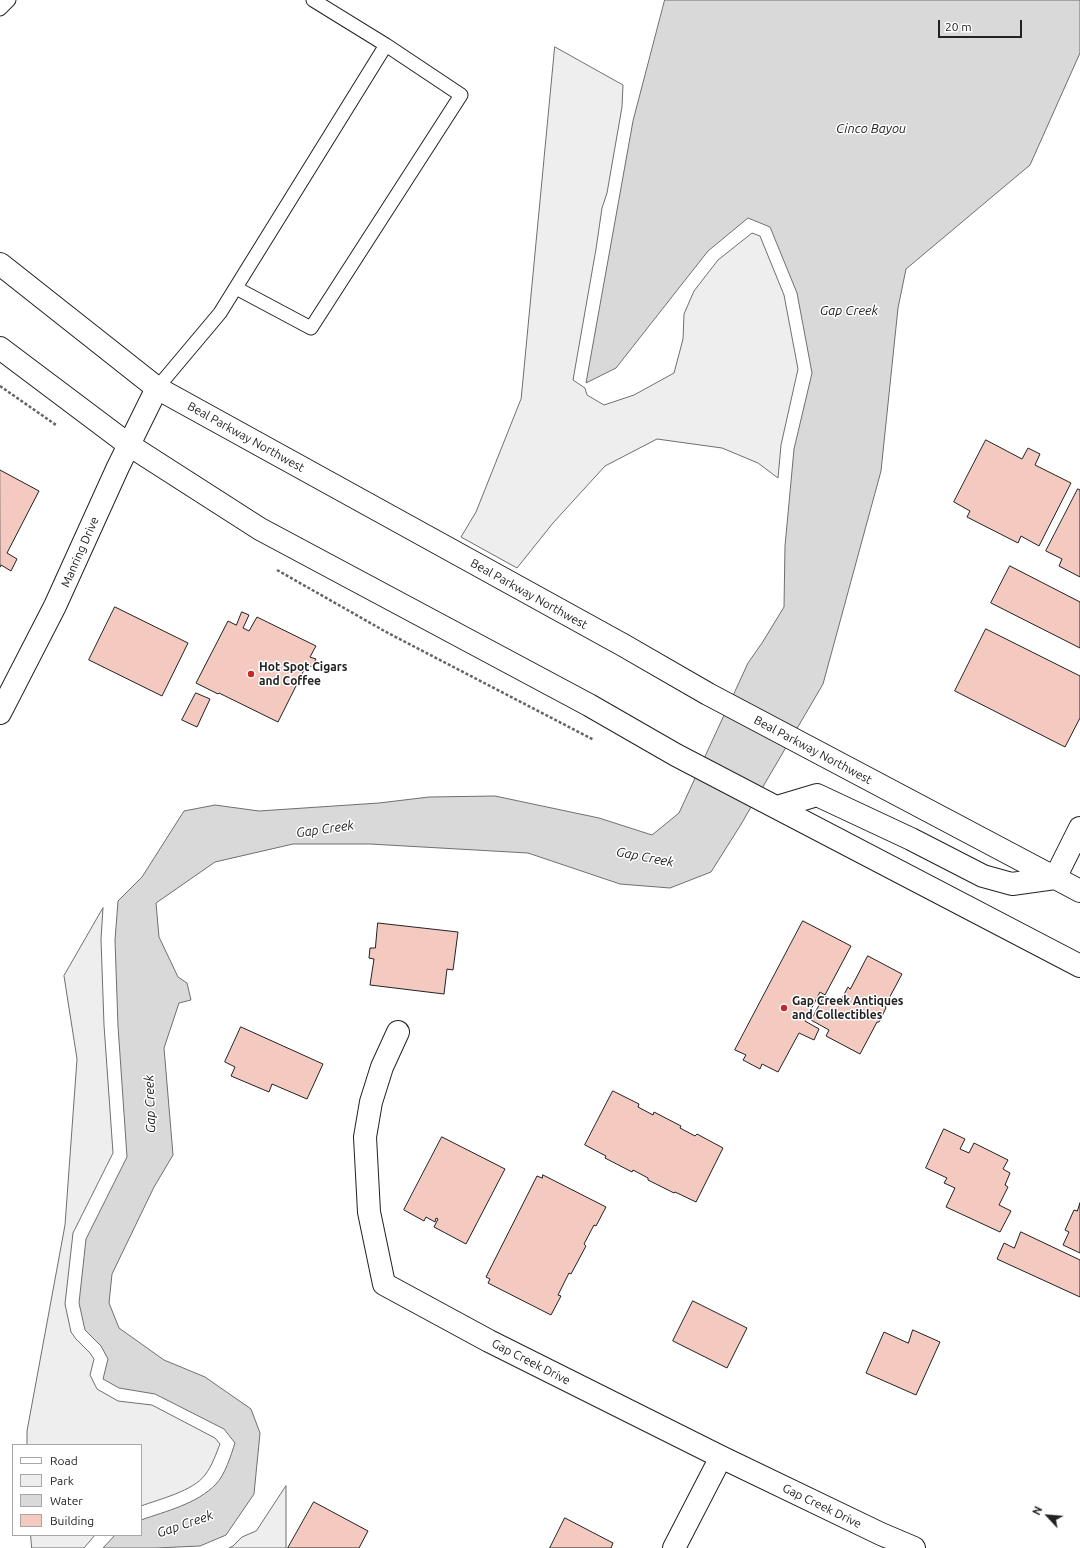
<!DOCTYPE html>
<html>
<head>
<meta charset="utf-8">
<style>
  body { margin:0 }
  #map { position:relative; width:1080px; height:1548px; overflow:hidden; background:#fff; font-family:Ubuntu,sans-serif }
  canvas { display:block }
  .legend { position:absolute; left:12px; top:1444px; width:130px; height:92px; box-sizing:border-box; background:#fff; border:1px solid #a7a7a7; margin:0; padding:5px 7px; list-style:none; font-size:12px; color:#222 }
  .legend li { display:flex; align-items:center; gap:8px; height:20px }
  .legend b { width:20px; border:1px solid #a7a7a7 }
  .north { position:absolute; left:1028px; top:1496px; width:40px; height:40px; -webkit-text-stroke:3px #fff; paint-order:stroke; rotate:296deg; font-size:11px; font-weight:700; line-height:16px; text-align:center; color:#222 }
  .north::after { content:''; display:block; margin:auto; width:14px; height:18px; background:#222; clip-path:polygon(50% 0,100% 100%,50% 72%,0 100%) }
  .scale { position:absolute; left:938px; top:20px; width:84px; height:18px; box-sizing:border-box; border:2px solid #222; border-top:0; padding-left:5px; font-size:12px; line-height:14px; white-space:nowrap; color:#222; -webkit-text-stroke:3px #fff; paint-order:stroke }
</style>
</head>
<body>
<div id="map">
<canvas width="1080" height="1548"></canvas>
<ul class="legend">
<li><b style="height:5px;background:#fff"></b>Road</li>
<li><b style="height:11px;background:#eee"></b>Park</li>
<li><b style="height:11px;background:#d9d9d9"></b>Water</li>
<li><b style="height:11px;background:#f3c9c0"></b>Building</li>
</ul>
<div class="north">N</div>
<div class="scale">20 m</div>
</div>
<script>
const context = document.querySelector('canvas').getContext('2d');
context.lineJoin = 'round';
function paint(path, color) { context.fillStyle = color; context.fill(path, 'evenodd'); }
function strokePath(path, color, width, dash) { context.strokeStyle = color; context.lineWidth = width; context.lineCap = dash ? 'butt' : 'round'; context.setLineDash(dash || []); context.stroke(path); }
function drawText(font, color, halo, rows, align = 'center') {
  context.font = font + ' Ubuntu,sans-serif'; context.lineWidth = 3; context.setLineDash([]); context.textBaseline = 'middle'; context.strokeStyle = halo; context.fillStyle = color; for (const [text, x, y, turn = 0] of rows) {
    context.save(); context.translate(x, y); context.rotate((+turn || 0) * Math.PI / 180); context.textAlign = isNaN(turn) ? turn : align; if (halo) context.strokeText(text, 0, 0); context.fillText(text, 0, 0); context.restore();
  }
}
const green = new Path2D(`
  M 555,47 L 623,85 L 622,107 L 607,193 L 602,208 L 596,249 L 573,380 L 585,388 L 587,395 L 604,405 L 634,395 L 674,373 L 683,339 L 684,314 L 694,291 L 718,260 L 752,233 L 760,236 L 784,295 L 798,369 L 781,445 L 778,478 L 758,463 L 722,448 L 657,439 L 605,466 L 553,523 L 517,568 L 461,537 L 476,512 L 521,399 Z
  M 103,908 L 101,939 L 104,1025 L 113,1153 L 73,1233 L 65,1304 L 71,1332 L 76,1339 L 90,1353 L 94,1359 L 90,1375 L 97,1389 L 118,1401 L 152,1405 L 215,1438 L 220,1444 C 216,1454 212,1466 205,1475 C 193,1491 160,1499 141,1506 L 141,1445 L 27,1445 L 27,1431 L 65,1225 L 77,1059 L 64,976 Z
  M 286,1486 L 286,1548 L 229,1548 L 233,1546 L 242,1537 L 256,1531 Z
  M 31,1535 L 95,1535 L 84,1548 L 32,1548 Z`);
paint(green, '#eee');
strokePath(green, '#6f6f6f', 1);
const water = new Path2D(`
  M 665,0 L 1080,0 L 1080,53 L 1030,165 L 906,269 L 898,308 L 881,471 L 823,684 L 740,826 L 711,872 L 670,888 L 620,884 L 528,853 L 370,844 L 293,844 L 215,862 L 156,903 L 159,937 L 178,977 L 187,983 L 191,1000 L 179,1003 L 164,1048 L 173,1155 L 154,1187 L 112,1274 L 109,1303 L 119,1328 L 164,1360 L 205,1377 L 251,1409 L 260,1433 L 254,1494 L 226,1535 L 200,1546 L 156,1548 L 103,1548 L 115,1535 L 141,1535 L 141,1520 C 166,1511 197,1504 216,1484 C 225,1475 231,1455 235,1443 L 224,1429 L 155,1394 L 119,1388 L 103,1379 L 108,1359 L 101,1346 L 85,1330 L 79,1303 L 86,1239 L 127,1157 L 118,1026 L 115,940 L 118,901 L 142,877 L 184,811 L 215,805 L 259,811 L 379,803 L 429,797 L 495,796 L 599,818 L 652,835 L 679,813 L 748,663 L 762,643 L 784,607 L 785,546 L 794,449 L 812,373 L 797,293 L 770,227 L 748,218 L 708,251 L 616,368 L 586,383 L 633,121 Z`);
paint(water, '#d9d9d9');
strokePath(water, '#6f6f6f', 1);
const building = new Path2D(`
  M 986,440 L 1022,459 L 1028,448 L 1040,454 L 1035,465 L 1071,483 L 1039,546 L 1021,536 L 1018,543 L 967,517 L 970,511 L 954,502 Z
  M 0,470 L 39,491 L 7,553 L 17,559 L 11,571 L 1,565 L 0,567 Z
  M 1078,489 L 1080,490 L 1080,577 L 1059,566 L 1062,559 L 1046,551 Z
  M 1010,566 L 1080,602 L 1080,648 L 991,603 Z
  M 115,607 L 188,643 L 162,696 L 89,660 Z
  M 242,612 L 249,615 L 243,628 L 249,631 L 257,617 L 316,646 L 310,657 L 316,659 L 312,667 L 307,664 L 278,722 L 219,693 L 218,694 L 196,683 L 228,621 L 236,625 Z
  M 986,629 L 1080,676 L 1080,718 L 1065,747 L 955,691 Z
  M 196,693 L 210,699 L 197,727 L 182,720 Z
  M 803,921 L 851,946 L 825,995 L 820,992 L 805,1021 L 819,1029 L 814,1040 L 799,1033 L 778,1072 L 762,1064 L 760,1069 L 743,1060 L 746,1055 L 735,1050 Z
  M 378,923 L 458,932 L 453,970 L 447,969 L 444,994 L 370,985 L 374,959 L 369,958 L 370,948 L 375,948 Z
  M 868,956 L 902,974 L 885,1006 L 886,1008 L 879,1022 L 877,1022 L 860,1054 L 826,1036 L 829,1030 L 811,1020 L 824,996 L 842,1005 L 843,1003 L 840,1002 L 848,987 L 850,989 Z
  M 241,1027 L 323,1064 L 307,1099 L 272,1084 L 269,1092 L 231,1076 L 235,1067 L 225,1062 Z
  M 613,1091 L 639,1104 L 638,1107 L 653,1115 L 654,1112 L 681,1126 L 680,1128 L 695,1136 L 697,1134 L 723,1148 L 696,1202 L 675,1192 L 674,1193 L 648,1180 L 648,1178 L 633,1170 L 632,1172 L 605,1158 L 606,1156 L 585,1145 Z
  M 944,1129 L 965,1139 L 960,1149 L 969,1153 L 974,1143 L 1008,1160 L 1003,1169 L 1010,1173 L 1005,1185 L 1008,1187 L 999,1205 L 1011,1211 L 1000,1232 L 946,1207 L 955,1188 L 944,1183 L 947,1178 L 926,1168 Z
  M 442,1137 L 505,1169 L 466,1244 L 434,1227 L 438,1219 L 436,1218 L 435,1222 L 426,1217 L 424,1221 L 404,1210 Z
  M 543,1175 L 606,1207 L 596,1226 L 594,1225 L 584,1244 L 586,1246 L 571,1274 L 569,1273 L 558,1295 L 561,1296 L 551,1315 L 488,1283 L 490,1279 L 486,1277 L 537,1176 L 542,1178 Z
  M 1080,1203 L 1080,1253 L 1063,1245 L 1069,1232 L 1065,1230 L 1074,1210 L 1077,1211 Z
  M 1021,1232 L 1080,1260 L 1080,1297 L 997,1259 L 1004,1243 L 1014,1248 Z
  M 693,1301 L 747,1328 L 727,1368 L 673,1341 Z
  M 913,1330 L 940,1342 L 916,1395 L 866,1373 L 884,1332 L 908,1343 Z
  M 314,1502 L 368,1531 L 359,1548 L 288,1548 Z
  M 565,1518 L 613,1543 L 611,1548 L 550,1548 Z`);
paint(building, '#f3c9c0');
strokePath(building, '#222', 1);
const lane = new Path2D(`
  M 0,9 L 9,0
  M 236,288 L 311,328 L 461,95 L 386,45
  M 157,388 L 220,313 L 386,45 L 313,0`);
const street = new Path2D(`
  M 0,713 L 55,606 L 118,467 L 157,388
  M 1055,878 L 1080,828
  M 398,1032 L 382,1067 L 371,1102 L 365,1137 L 369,1212 L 384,1284 L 489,1341 L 721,1457 L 881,1534 L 914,1548
  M 674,1548 L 721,1457`);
const primary = new Path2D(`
  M 0,264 L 157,388 L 623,645 L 708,694 L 1080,891
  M 0,348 L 129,445 L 260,529 L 589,705 L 676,755 L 1080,966
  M 777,807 L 817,795 L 911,839 L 983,876 L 1012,884 L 1055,878`);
strokePath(lane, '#222', 15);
strokePath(street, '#222', 24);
strokePath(primary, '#222', 24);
strokePath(new Path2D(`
  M 0,386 L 56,425
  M 277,570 L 388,633 L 594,740`), '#646464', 2.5, [3, 2]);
strokePath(lane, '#fff', 13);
strokePath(street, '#fff', 22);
strokePath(primary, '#fff', 22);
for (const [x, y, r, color] of [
  [251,674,4,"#c62828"],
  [784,1008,4,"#c62828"]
]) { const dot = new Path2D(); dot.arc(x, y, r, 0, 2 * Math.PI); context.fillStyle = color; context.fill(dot); strokePath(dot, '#fff', 1.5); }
drawText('12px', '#222', '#fff', [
  ["Beal Parkway Northwest",246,437,29],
  ["Manring Drive",80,552,-66],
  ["Beal Parkway Northwest",529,594,29],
  ["Beal Parkway Northwest",813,750,28],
  ["Gap Creek Drive",531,1362,27],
  ["Gap Creek Drive",822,1506,26]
]);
drawText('bold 12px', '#222', '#fff', [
  ["Hot Spot Cigars",259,667],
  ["and Coffee",259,681],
  ["Gap Creek Antiques",792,1001],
  ["and Collectibles",792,1015]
], 'left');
drawText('italic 13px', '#222', '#fff', [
  ["Cinco Bayou",871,129],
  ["Gap Creek",849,311],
  ["Gap Creek",325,829,-8],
  ["Gap Creek",645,857,11],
  ["Gap Creek",150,1104,-92],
  ["Gap Creek",185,1524,-19]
]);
</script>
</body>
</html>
